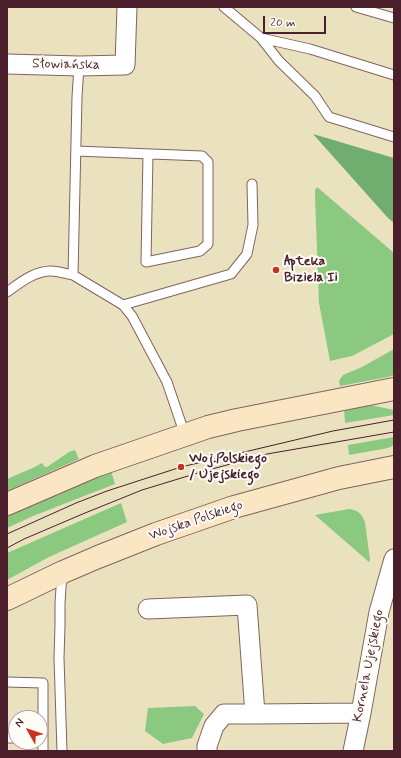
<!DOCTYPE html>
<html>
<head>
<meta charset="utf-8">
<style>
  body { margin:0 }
  #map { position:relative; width:401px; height:758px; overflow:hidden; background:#eae2bf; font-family:Mynerve,sans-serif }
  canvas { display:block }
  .frame { position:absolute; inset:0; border:8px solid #4a1f2b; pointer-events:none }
  .north { position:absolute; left:8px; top:710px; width:40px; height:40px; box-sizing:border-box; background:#fdfcf7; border:1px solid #b5a4a5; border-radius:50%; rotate:309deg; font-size:11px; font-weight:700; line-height:16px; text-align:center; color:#4a1f2b }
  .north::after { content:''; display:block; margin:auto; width:14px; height:18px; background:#c8321e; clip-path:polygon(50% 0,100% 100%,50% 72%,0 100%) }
  .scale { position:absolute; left:263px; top:16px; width:63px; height:18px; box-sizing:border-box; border:2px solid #4a1f2b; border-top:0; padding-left:5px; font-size:12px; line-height:14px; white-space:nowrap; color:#4a1f2b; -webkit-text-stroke:3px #fdfcf7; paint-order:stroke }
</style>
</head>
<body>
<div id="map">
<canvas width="401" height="758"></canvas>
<div class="frame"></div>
<div class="north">N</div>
<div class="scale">20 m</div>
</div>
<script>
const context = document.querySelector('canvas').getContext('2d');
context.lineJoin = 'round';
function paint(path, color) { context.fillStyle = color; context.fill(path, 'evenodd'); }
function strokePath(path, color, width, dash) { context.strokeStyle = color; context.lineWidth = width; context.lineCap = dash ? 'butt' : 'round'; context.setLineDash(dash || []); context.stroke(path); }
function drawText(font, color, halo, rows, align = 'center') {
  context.font = font + ' Mynerve,sans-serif'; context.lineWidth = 4; context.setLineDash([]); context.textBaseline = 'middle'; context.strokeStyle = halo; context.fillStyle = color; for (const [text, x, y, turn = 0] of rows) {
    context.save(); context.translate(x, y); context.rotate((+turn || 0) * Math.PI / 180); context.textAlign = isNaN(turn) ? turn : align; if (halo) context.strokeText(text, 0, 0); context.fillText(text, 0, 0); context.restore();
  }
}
paint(new Path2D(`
  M 317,187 L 394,253 L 394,334 L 352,356 L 330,361 L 319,303 L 315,196 L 315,190 Z
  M 394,349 L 394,375 L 388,377 L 340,386 L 339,381 L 343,375 L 362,367 Z
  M 370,405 L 394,410 L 394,415 L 345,423 L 344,408 Z
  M 394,437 L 394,445 L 388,448 L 349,455 L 348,445 Z
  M 75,450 L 79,459 L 7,491 L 7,479 L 35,467 L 42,463 L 45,467 L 47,467 L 69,452 Z
  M 111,471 L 115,484 L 33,516 L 7,528 L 7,515 L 66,487 Z
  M 121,503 L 127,522 L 49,557 L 7,580 L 7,553 Z
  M 349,509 C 358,510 362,514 365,522 L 370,560 L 369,562 L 315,515 Z
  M 195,706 L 204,714 L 192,738 L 163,744 L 145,731 L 148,708 Z`), '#8bc980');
paint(new Path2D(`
  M 313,134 L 394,158 L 394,223 L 388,218 Z`), '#70ad6e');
const lane = new Path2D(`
  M 224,7 L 261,38 L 310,49 L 394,75
  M 356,7 L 394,18
  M 261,38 L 279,61 L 315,96 L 329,117 L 394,137
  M 76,151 L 202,156 L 208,162 L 208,244 L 200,251 L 146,262 L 148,154
  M 73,275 L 123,305 L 231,274 L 247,254 L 253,225 L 252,184
  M 7,292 C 20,283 34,271 51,271 C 58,271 66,274 73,275 L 77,97 L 79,66
  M 123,305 L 132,316 L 167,382 L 185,435
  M 7,682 L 43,683 L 43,751
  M 7,738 L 16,738
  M 62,751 L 59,658 L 60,625 L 60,603 L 62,573`);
const street = new Path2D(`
  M 7,64 L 79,66 L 125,65 L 127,7
  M 148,609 L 247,605 L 255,714 L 361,713
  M 207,751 L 207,746 L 214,726 L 224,714 L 255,714
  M 353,751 L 361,713 L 379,612 L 394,559`);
const secondary = new Path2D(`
  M 7,504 L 95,466 L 208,427 L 237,420 L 394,389
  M 7,599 L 63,572 L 98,557 L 156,534 L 234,507 L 339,478 L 394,467`);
strokePath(lane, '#82635f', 11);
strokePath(street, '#82635f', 21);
strokePath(secondary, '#82635f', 24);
strokePath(lane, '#fff', 9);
strokePath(street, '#fff', 19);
strokePath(secondary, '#fbe6c4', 22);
strokePath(new Path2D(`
  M 7,534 L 76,503 L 107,491 L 181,467 L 333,431 L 394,420
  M 7,548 L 24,539 L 85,513 L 142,490 L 201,472 L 267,454 L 394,432`), '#4a1f2b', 1);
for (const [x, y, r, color] of [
  [276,270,4,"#c8321e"],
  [181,467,4,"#c8321e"]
]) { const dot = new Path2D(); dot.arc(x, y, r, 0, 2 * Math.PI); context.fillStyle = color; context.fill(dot); strokePath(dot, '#fdfcf7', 1.5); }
drawText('14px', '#4a1f2b', '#fdfcf7', [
  ["Słowiańska",66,65,1],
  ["Wojska Polskiego",196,521,-19],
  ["Kornela Ujejskiego",369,666,-79]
]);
drawText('bold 14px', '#4a1f2b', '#fdfcf7', [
  ["Apteka",284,262],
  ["Biziela Ii",284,278],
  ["Woj.Polskiego",189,459],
  ["/ Ujejskiego",189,475]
], 'left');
</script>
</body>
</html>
